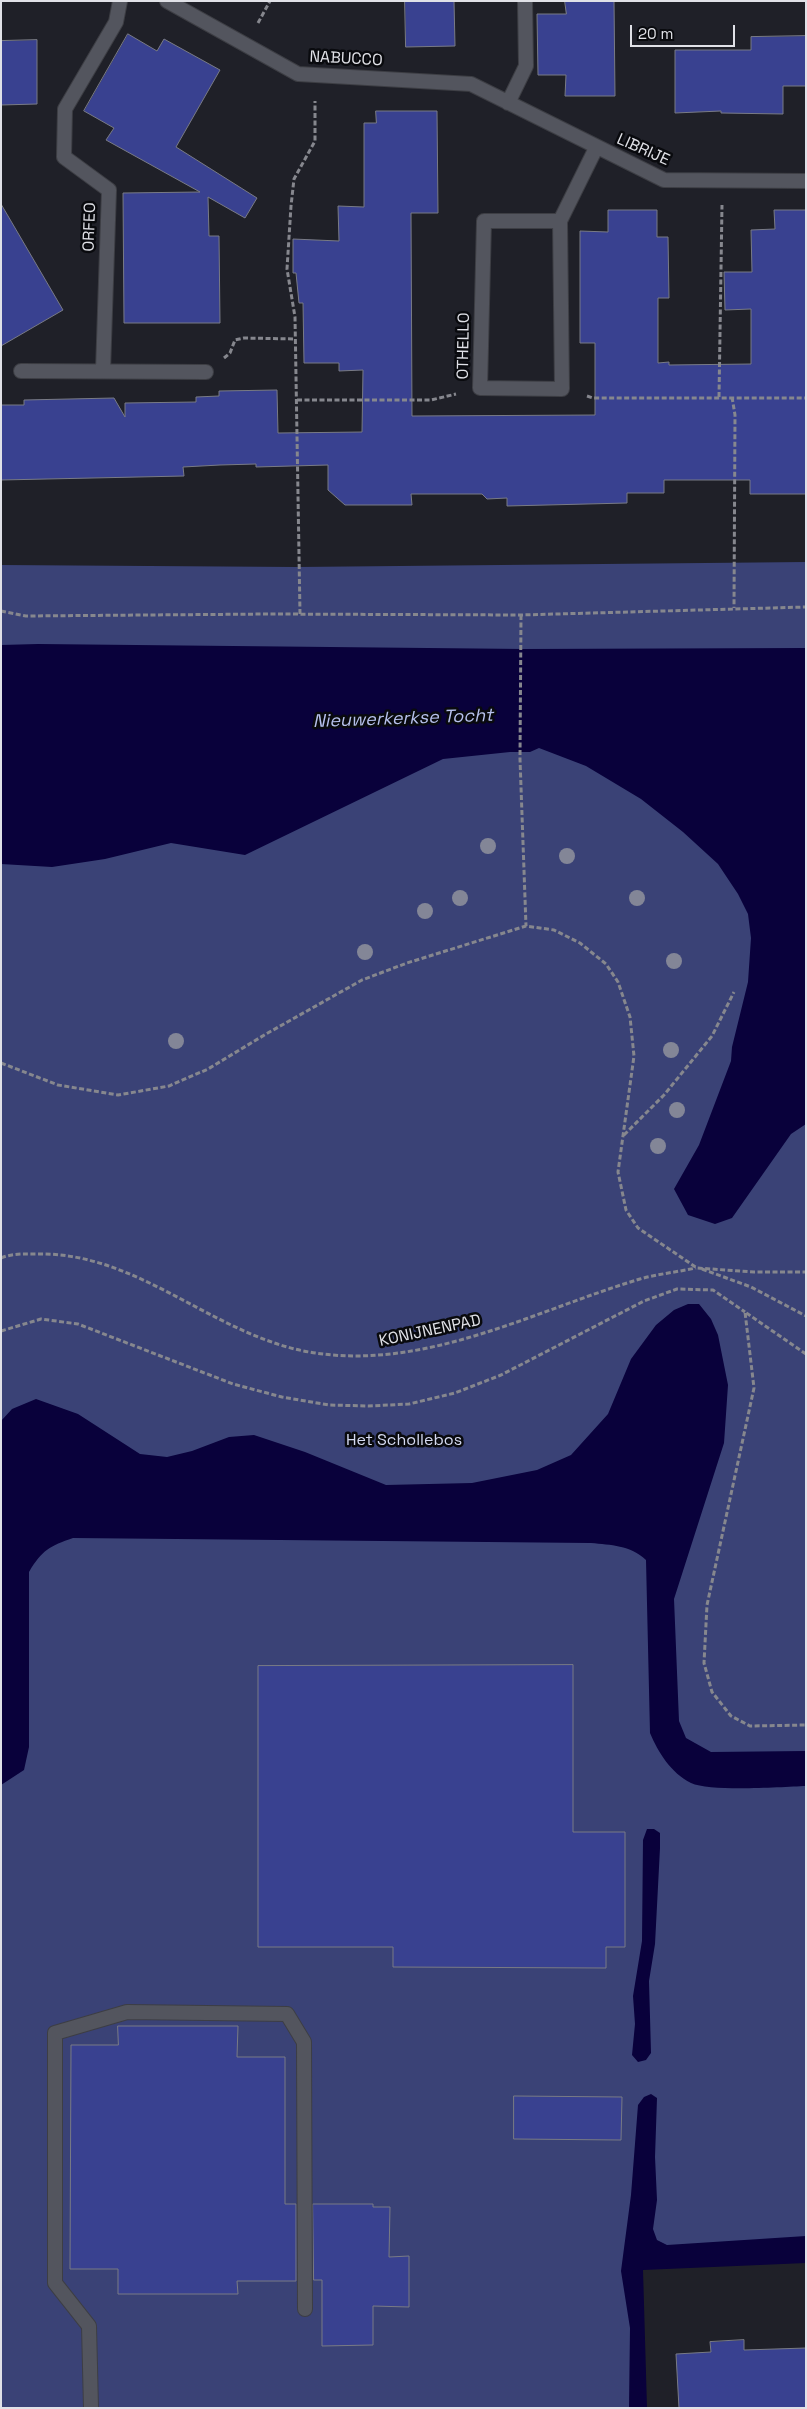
<!DOCTYPE html>
<html>
<head>
<meta charset="utf-8">
<style>
  body { margin:0 }
  #map { position:relative; width:807px; height:2409px; overflow:hidden; background:#1f2028; font-family:"Space Grotesk",sans-serif }
  canvas { display:block }
  .frame { position:absolute; inset:0; border:2px solid #e0e1e7; pointer-events:none }
  .scale { position:absolute; left:630px; top:25px; width:105px; height:22px; box-sizing:border-box; border:2px solid #e0e1e7; border-top:0; padding-left:6px; font-size:15px; line-height:18px; white-space:nowrap; color:#e0e1e7; -webkit-text-stroke:4px #090a0e; paint-order:stroke }
</style>
</head>
<body>
<div id="map">
<canvas width="807" height="2409"></canvas>
<div class="frame"></div>
<div class="scale">20 m</div>
</div>
<script>
const context = document.querySelector('canvas').getContext('2d');
context.lineJoin = 'round';
function paint(path, color) { context.fillStyle = color; context.fill(path, 'evenodd'); }
function strokePath(path, color, width, dash) { context.strokeStyle = color; context.lineWidth = width; context.lineCap = dash ? 'butt' : 'round'; context.setLineDash(dash || []); context.stroke(path); }
function drawText(font, color, halo, rows, align = 'center') {
  context.font = font + ' "Space Grotesk",sans-serif'; context.lineWidth = 5; context.setLineDash([]); context.textBaseline = 'middle'; context.strokeStyle = halo; context.fillStyle = color; for (const [text, x, y, turn = 0] of rows) {
    context.save(); context.translate(x, y); context.rotate((+turn || 0) * Math.PI / 180); context.textAlign = isNaN(turn) ? turn : align; if (halo) context.strokeText(text, 0, 0); context.fillText(text, 0, 0); context.restore();
  }
}
paint(new Path2D(`
  M 806,562 L 806,2247 L 631,2259 L 636,2408 L 1,2408 L 1,565 L 297,567 Z`), '#3a4276');
paint(new Path2D(`
  M 38,644 L 524,649 L 806,648 L 806,1124 L 791,1134 L 732,1218 L 715,1224 L 688,1215 L 674,1189 L 699,1145 L 731,1061 L 732,1047 L 748,982 L 751,938 L 748,914 L 738,894 L 718,864 L 683,832 L 641,799 L 586,766 L 539,748 L 530,752 L 510,752 L 443,759 L 245,855 L 171,843 L 105,859 L 52,867 L 1,864 L 1,645 Z
  M 688,1304 L 699,1304 L 711,1319 L 718,1335 L 728,1385 L 724,1443 L 674,1599 L 679,1721 L 686,1738 L 711,1752 L 806,1751 L 806,1786 C 780,1787 711,1792 691,1783 C 671,1773 658,1752 650,1733 L 646,1560 C 630,1545 611,1545 591,1543 L 73,1538 C 50,1546 42,1550 29,1572 L 29,1747 L 24,1770 L 1,1785 L 1,1421 L 12,1409 L 36,1399 L 78,1414 L 140,1454 L 167,1457 L 192,1451 L 229,1437 L 254,1435 L 305,1452 L 386,1485 L 472,1483 L 537,1470 L 571,1455 L 608,1414 L 631,1359 L 656,1325 L 674,1310 Z
  M 647,1829 L 654,1829 L 660,1833 L 660,1848 L 655,1944 L 649,1981 L 651,2053 L 646,2060 L 638,2062 L 632,2055 L 635,2024 L 633,1996 L 642,1941 L 643,1840 Z
  M 651,2094 L 657,2098 L 655,2157 L 657,2200 L 653,2229 L 657,2240 L 667,2245 L 806,2236 L 806,2263 L 643,2270 L 647,2408 L 629,2408 L 630,2328 L 621,2271 L 631,2195 L 638,2105 L 644,2097 Z`), '#09013b');
const building = new Path2D(`
  M 405,1 L 454,1 L 455,46 L 406,47 Z
  M 565,1 L 614,1 L 615,96 L 565,96 L 566,75 L 538,75 L 537,14 L 566,14 Z
  M 128,34 L 157,51 L 164,39 L 220,70 L 176,147 L 257,198 L 245,218 L 208,197 L 209,236 L 219,236 L 220,323 L 124,323 L 123,193 L 200,192 L 106,140 L 114,128 L 84,111 Z
  M 806,36 L 806,86 L 783,86 L 783,114 L 721,113 L 721,111 L 675,113 L 675,50 L 751,50 L 751,37 Z
  M 37,40 L 37,104 L 1,105 L 1,41 Z
  M 376,111 L 437,111 L 438,213 L 411,213 L 412,416 L 595,415 L 595,343 L 580,343 L 580,231 L 608,232 L 608,210 L 657,210 L 657,237 L 668,237 L 669,298 L 658,298 L 658,363 L 669,362 L 669,365 L 751,364 L 751,309 L 725,310 L 724,272 L 752,272 L 751,230 L 775,229 L 774,210 L 806,210 L 806,494 L 750,494 L 750,480 L 664,480 L 664,493 L 627,493 L 627,503 L 507,506 L 507,498 L 487,499 L 482,494 L 411,494 L 412,505 L 345,505 L 328,490 L 328,465 L 256,467 L 256,464 L 220,465 L 183,467 L 184,476 L 1,480 L 1,405 L 24,405 L 24,400 L 114,398 L 125,417 L 125,403 L 196,402 L 196,397 L 219,396 L 219,391 L 277,390 L 278,433 L 362,432 L 363,370 L 339,371 L 339,363 L 304,363 L 303,303 L 299,303 L 296,273 L 293,273 L 293,239 L 339,241 L 338,206 L 364,207 L 364,123 L 376,123 Z
  M 1,204 L 63,310 L 1,346 Z
  M 573,1665 L 573,1832 L 625,1832 L 625,1947 L 606,1947 L 606,1968 L 393,1967 L 393,1947 L 258,1947 L 258,1666 Z
  M 118,2026 L 238,2026 L 237,2057 L 285,2057 L 285,2204 L 296,2204 L 296,2281 L 237,2281 L 238,2294 L 118,2294 L 118,2269 L 70,2269 L 71,2045 L 118,2045 Z
  M 514,2096 L 622,2097 L 621,2140 L 514,2139 Z
  M 313,2204 L 373,2204 L 373,2207 L 390,2207 L 389,2257 L 409,2256 L 409,2307 L 373,2306 L 373,2345 L 322,2346 L 322,2280 L 314,2280 Z
  M 744,2340 L 744,2350 L 806,2348 L 806,2408 L 679,2408 L 676,2354 L 711,2352 L 710,2342 Z`);
paint(building, '#394190');
strokePath(building, '#797b85', 1);
const service = new Path2D(`
  M 91,2408 L 89,2326 L 55,2283 L 55,2033 L 127,2012 L 287,2014 L 304,2042 L 305,2309`);
const minor = new Path2D(`
  M 167,1 L 298,74 L 471,84 L 664,180 L 806,181
  M 508,103 L 526,66 L 525,1
  M 560,221 L 484,221 L 480,388 L 562,389 L 560,221 L 596,148
  M 21,371 L 206,372
  M 103,371 L 109,190 L 64,157 L 65,109 L 116,22 L 120,1`);
strokePath(service, '#3d3e44', 16);
strokePath(minor, '#3d3e44', 16);
strokePath(new Path2D(`
  M 258,23 L 270,1
  M 224,358 L 230,353 L 235,340 L 244,338 L 295,339
  M 587,396 L 593,398 L 806,398
  M 719,397 L 722,205
  M 732,397 L 735,415 L 734,608
  M 297,400 L 431,400 L 456,394
  M 1,611 L 26,616 L 269,614 L 521,615 L 806,607
  M 300,614 L 295,317 L 287,269 L 291,206 L 294,179 L 315,141 L 315,101
  M 521,615 L 520,759 L 526,926
  M 1,1063 L 58,1085 L 118,1095 L 169,1086 L 208,1069 L 266,1034 L 362,980 L 407,963 L 526,926 L 554,930 L 580,943 L 606,964 L 618,982 L 630,1017 L 634,1056 L 618,1172 L 626,1210 L 638,1228 L 697,1268 L 754,1272 L 806,1272
  M 624,1135 L 664,1095 L 712,1036 L 734,992
  M 1,1258 C 13,1253 25,1254 38,1254 C 138,1252 213,1335 309,1352 C 424,1372 533,1311 640,1279 C 658,1274 677,1272 696,1268
  M 702,1269 L 751,1287 L 806,1316
  M 1,1331 L 41,1319 L 78,1324 L 233,1384 L 282,1397 L 329,1405 L 368,1406 L 409,1404 L 455,1393 L 501,1375 L 644,1301 L 677,1289 L 713,1290 L 745,1312
  M 806,1354 L 745,1312 L 754,1388 L 707,1605 L 704,1663 L 712,1692 L 731,1716 L 750,1726 L 806,1725`), '#86878e', 3, [5, 2.5]);
strokePath(service, '#53555e', 14);
strokePath(minor, '#53555e', 14);
context.fillStyle = '#838697';
for (const [x, y] of [
  [488,846],
  [567,856],
  [460,898],
  [637,898],
  [425,911],
  [365,952],
  [674,961],
  [176,1041],
  [671,1050],
  [677,1110],
  [658,1146]
]) { context.beginPath(); context.arc(x, y, 8, 0, 2 * Math.PI); context.fill(); }
drawText('16px', '#e0e1e7', '#090a0e', [
  ["NABUCCO",346,59,3],
  ["LIBRIJE",643,150,24],
  ["ORFEO",90,227,-88],
  ["OTHELLO",464,346,-89],
  ["KONIJNENPAD",430,1331,-12]
]);
drawText('16px', '#d5daf1', '#090a0e', [
  ["Het Schollebos",404,1441]
]);
drawText('italic 18px', '#b7c1ed', '#090a0e', [
  ["Nieuwerkerkse Tocht",403,719,-2]
]);
</script>
</body>
</html>
